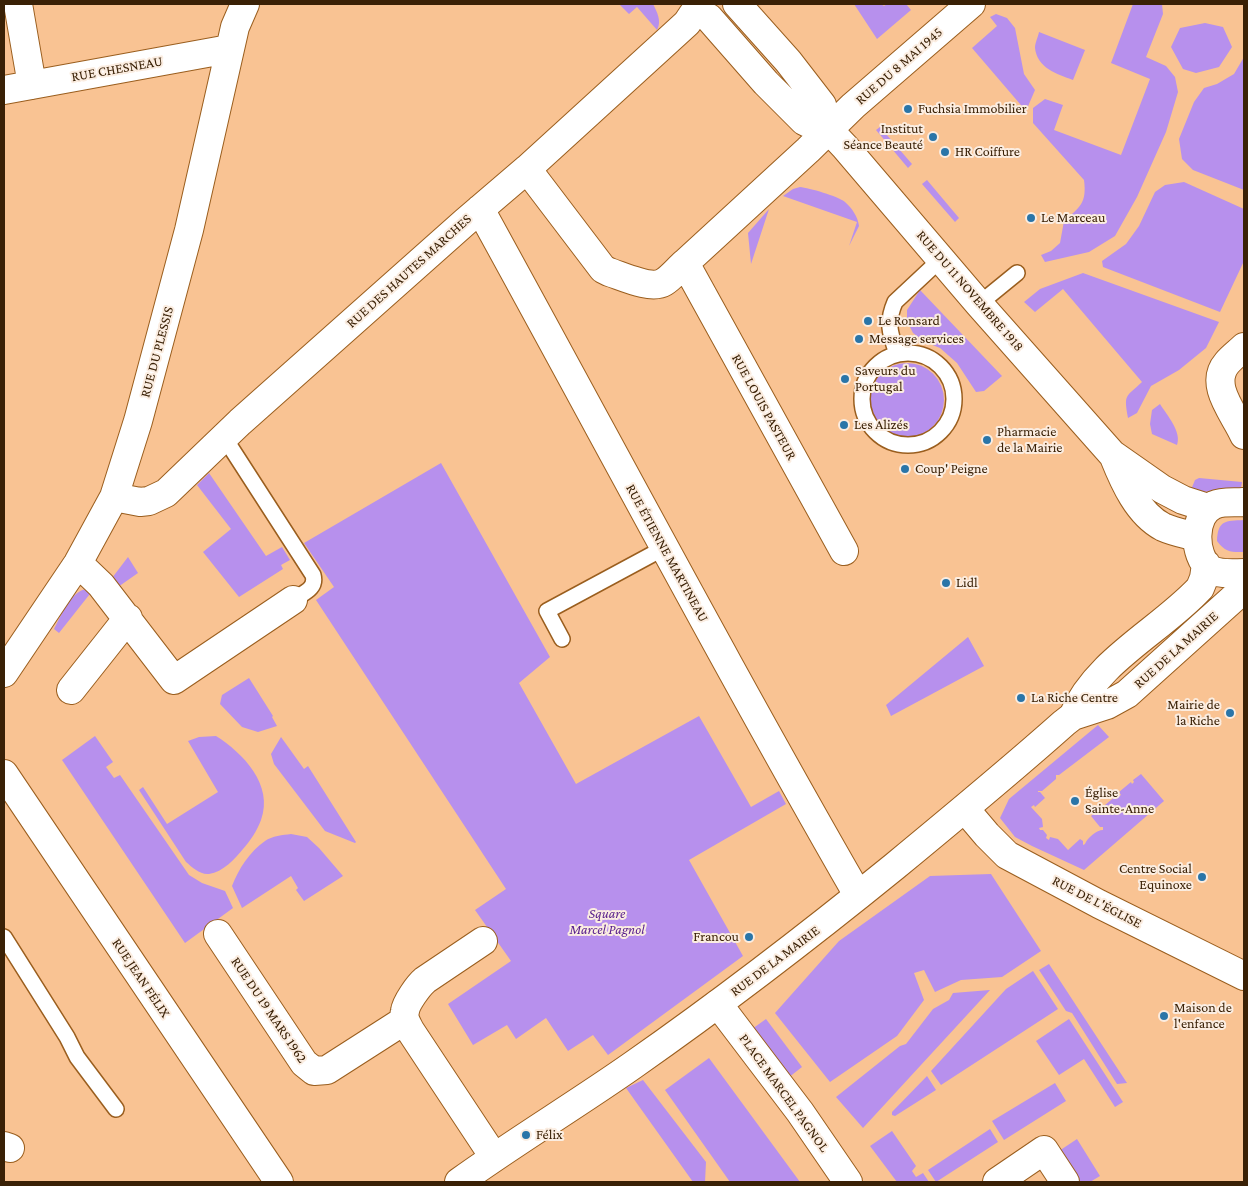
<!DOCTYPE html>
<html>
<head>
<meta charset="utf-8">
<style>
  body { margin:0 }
  #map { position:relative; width:1248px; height:1186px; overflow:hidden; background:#f9c393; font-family:"Crimson Pro",serif }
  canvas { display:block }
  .frame { position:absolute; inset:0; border:5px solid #3a2106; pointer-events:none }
</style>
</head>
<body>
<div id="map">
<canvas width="1248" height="1186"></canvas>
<div class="frame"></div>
</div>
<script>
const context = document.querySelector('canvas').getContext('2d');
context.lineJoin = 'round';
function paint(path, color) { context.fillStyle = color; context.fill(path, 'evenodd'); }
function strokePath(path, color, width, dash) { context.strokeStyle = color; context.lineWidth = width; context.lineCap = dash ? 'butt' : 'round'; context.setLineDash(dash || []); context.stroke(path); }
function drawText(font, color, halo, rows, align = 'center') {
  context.font = font + ' "Crimson Pro",serif'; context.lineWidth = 4; context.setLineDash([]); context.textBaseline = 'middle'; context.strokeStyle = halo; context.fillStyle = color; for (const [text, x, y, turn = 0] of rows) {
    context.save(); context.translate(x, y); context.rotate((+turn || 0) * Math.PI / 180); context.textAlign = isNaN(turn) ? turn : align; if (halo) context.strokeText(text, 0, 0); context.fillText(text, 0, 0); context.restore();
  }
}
paint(new Path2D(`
  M 619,4 L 653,4 C 657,12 662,21 657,30 L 637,7 L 629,14 Z
  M 854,4 L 881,4 L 884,6 L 887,4 L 906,4 L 911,10 L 877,39 Z
  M 1133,4 L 1162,4 L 1163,14 L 1146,57 L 1166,66 L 1175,77 L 1178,92 L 1166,132 L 1137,197 L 1115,236 L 1089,252 L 1045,262 L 1041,255 L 1051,251 L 1060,243 L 1064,221 C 1080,207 1087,203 1084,180 L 1033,123 L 1033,108 L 1045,99 L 1063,105 L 1054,130 L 1121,155 L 1150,79 L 1111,63 Z
  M 996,14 L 1007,18 L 1015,28 L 1024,74 L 1035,90 L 1026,111 L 972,48 L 997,26 L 990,17 Z
  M 1205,23 L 1223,27 L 1232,47 L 1219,67 L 1196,73 L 1183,69 L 1171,47 L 1180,28 Z
  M 1039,32 L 1085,50 L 1073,80 C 1057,74 1037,68 1035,48 C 1035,43 1038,37 1039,32 Z
  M 1244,57 L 1244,190 L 1193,170 L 1182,159 L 1179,139 L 1194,102 L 1204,88 L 1217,84 L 1234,74 Z
  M 880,127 L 912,164 L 908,168 L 876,130 Z
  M 927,180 L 959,218 L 955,222 L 922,184 Z
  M 1184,182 L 1244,209 L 1244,261 L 1220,312 L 1103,267 L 1102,261 L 1126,244 L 1139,226 L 1155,192 L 1165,185 Z
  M 800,187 C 809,188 838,196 845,202 C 852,208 858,217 859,226 L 849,246 L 857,222 L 783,196 L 793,189 Z
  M 769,209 L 751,264 L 748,233 Z
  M 1083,273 L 1219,322 L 1206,348 L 1179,370 L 1151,386 L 1137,413 L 1128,418 C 1124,394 1125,398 1142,382 L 1063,289 L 1035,312 L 1024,302 L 1040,289 Z
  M 920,290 L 1002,376 L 984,391 L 976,392 L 957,363 L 940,348 L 925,342 L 913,333 L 907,321 L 907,310 Z
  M870 400a37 37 0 1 1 74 0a37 37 0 1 1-74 0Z
  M 1160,404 C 1167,415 1182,432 1177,445 L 1152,434 L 1150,424 L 1152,410 Z
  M 441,463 L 550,657 L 519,683 L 576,784 L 699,716 L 751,807 L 779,791 L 786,804 L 689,860 L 743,956 L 608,1055 L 593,1035 L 568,1051 L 546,1018 L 516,1039 L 507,1025 L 473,1045 L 448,1004 L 511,961 L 475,910 L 506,889 L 316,600 L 334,587 L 304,543 Z
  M 209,473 L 266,556 L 282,547 L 290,560 L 281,565 L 283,569 L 239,597 L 203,552 L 231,529 L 197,485 Z
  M 1199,478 L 1242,482 L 1241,488 L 1238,491 L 1190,492 L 1195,480 Z
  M 1244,520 L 1244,552 C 1231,552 1226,553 1217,541 C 1218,520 1225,521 1244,520 Z
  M 128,557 L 138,573 L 118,587 L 112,578 Z
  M 86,589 L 93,590 L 59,633 L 54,629 C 61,616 70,592 86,589 Z
  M 968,637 L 984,666 L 891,716 L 886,705 Z
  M 249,678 L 273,716 L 272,717 L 277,726 L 258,732 L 242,727 L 220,704 L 222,695 Z
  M 1098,725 L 1109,737 L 1059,775 L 1056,775 L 1056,779 L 1042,791 L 1038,791 L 1038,792 L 1040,792 L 1045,798 L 1035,807 L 1034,805 L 1031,807 L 1042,819 L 1043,827 L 1039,828 L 1040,830 L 1043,830 L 1047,835 L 1046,838 L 1049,840 L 1050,837 L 1058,839 L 1068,850 L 1080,839 L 1083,841 L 1083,845 L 1085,844 C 1087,838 1097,830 1103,830 L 1103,827 L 1100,827 L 1091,816 L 1102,807 L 1104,810 L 1107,807 L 1105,805 L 1117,795 L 1118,797 L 1121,795 L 1119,792 L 1131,782 L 1132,784 L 1134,782 L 1133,780 L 1141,774 L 1164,801 L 1084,870 L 1032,846 L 1015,837 L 1000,818 L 1009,799 Z
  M 95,736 L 113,762 L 106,767 L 114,778 L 120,775 L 189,875 L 202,883 L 225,891 L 233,908 L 185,943 L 62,760 Z
  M 216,736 C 243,753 274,785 261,820 C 257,831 250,841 243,849 C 235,859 223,872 209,874 C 200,875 192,867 186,862 L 139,790 L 143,787 L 167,824 L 218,792 L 188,741 L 199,737 Z
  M 281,737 L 304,769 L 308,766 L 356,842 L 355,843 L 325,831 L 274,764 L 271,754 Z
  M 291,834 L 307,837 L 319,848 L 343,876 L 304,901 L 296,890 L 298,888 L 291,876 L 242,908 L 232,886 C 238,870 250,851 265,841 C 272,836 283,835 291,834 Z
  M 991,874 L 1041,951 L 1002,977 L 961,980 L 935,992 L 924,970 L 914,973 L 924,1000 L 897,1036 L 830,1082 L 775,1013 L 839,941 L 930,876 Z
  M 1049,964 L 1127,1083 L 1117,1084 L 1072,1013 L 1066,1011 L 1039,970 Z
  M 1033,971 L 1058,1009 L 941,1085 L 931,1071 L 1006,989 Z
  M 990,990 L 863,1128 L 836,1097 L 900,1046 L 906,1044 L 933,1009 L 949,1000 L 953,993 Z
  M 766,1019 L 802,1067 L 788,1078 L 752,1029 Z
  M 1069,1019 L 1123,1102 L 1115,1107 L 1084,1059 L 1059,1075 L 1036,1041 Z
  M 709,1058 L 800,1182 L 730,1182 L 665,1090 Z
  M 927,1076 L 936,1090 L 895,1116 L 892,1115 L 892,1112 Z
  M 643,1080 L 706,1162 L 705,1182 L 693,1182 L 626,1088 Z
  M 1055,1083 L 1066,1101 L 1004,1140 L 992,1121 Z
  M 990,1129 L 998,1142 L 936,1182 L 928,1170 Z
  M 892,1131 L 916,1166 L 912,1171 L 916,1177 L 923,1173 L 929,1182 L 897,1182 L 870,1146 Z
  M 1077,1139 L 1100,1176 L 1090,1182 L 1075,1182 L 1056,1153 Z`), '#b790ed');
const lane = new Path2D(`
  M 979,304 L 1017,273
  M862 399a46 46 0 1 1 92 0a46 46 0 1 1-92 0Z
  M 897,354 C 890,333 886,323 895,302 L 941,259
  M 224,437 L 313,575 C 317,589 303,593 293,600
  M 562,639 L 547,611 L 664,548
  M 4,937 L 67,1037 L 77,1057 L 116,1109`);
const street = new Path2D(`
  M 18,4 L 32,85
  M 737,4 L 788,61 L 822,105 L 828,129
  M 709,18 L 766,83 L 804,121 L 816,127 L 828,129 L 845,147 L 979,304 L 1112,454 L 1162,489 L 1183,500 L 1208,508
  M 4,90 L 229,49
  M 527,169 L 603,269 L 609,272 C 622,276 651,290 664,282 C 671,278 678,269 685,263
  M 480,209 C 606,438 728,669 858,895
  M 1244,347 C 1239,352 1232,357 1227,363 C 1208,385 1235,414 1244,435
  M 1114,457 C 1124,482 1138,514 1163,527 C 1174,532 1186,534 1197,537
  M 114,497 L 140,502 L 149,501 L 166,493 L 240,422 L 465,222 L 527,169 L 675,34 L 687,23 L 693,14
  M 844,551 L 685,263 L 808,150 L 853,106 L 971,4
  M 78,563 L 101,585 L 174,680 L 293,600
  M 4,673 L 78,563 L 114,497 L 138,421 L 189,230 L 235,27 L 245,4
  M 71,690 L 128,618
  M 4,774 L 279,1182
  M 965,809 L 987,835 L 1007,855 L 1099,904 L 1244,976
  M 218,934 L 304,1063 L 314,1071 L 327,1070 L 405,1020
  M 483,941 L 425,980 C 418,986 406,1003 405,1011 C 403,1018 407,1024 410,1030 L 494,1157
  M 718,1004 L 800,1112 L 848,1182
  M 4,1146 L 10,1148
  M 997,1182 L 1044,1150 L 1065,1182`);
const secondary = new Path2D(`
  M 1244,502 C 1235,503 1223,501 1214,505 C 1192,514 1193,556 1210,569 C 1220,575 1234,573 1244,573
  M 1073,716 C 1097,660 1160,631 1200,588 L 1204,578 L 1206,564
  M 459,1182 C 516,1141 576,1105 633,1065 C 723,1002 810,935 895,866 C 952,819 1009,772 1064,723 L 1073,716 L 1107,705 L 1127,694 L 1236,596 L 1244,586`);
strokePath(lane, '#9a5e1e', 18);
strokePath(street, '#9a5e1e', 30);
strokePath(secondary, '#9a5e1e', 30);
strokePath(lane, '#fff', 15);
strokePath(street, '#fff', 28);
strokePath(secondary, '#fff', 28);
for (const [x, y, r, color] of [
  [908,109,5,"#2a75a8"],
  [933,137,5,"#2a75a8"],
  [945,152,5,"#2a75a8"],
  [1031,218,5,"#2a75a8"],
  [868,321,5,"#2a75a8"],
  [859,339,5,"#2a75a8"],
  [845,379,5,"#2a75a8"],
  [844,425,5,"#2a75a8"],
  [987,440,5,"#2a75a8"],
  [905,469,5,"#2a75a8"],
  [946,583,5,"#2a75a8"],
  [1021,698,5,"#2a75a8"],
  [1230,713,5,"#2a75a8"],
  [1075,801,5,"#2a75a8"],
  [1202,877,5,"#2a75a8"],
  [749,937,5,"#2a75a8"],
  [1164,1016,5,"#2a75a8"],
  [526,1135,5,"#2a75a8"]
]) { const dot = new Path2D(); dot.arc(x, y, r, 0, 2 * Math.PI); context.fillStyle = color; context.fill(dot); strokePath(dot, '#fbede1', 2); }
drawText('14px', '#3a2106', '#fbede1', [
  ["RUE DU 8 MAI 1945",899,66,-41],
  ["RUE CHESNEAU",117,69,-10],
  ["RUE DES HAUTES MARCHES",409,271,-42],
  ["RUE DU 11 NOVEMBRE 1918",970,291,49],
  ["RUE DU PLESSIS",157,352,-75],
  ["RUE LOUIS PASTEUR",764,407,61],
  ["RUE ÉTIENNE MARTINEAU",667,553,61],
  ["RUE DE LA MAIRIE",1176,650,-42],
  ["RUE DE L'ÉGLISE",1097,902,27],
  ["RUE DE LA MAIRIE",775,961,-37],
  ["RUE JEAN FÉLIX",141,978,56],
  ["RUE DU 19 MARS 1962",269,1010,56],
  ["PLACE MARCEL PAGNOL",784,1093,54]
]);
drawText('14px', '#3a2106', '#fbede1', [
  ["Fuchsia Immobilier",918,109],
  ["Institut",923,129,"right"],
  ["Séance Beauté",923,145,"right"],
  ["HR Coiffure",955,152],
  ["Le Marceau",1041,218],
  ["Le Ronsard",878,321],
  ["Message services",869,339],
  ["Saveurs du",855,371],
  ["Portugal",855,387],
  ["Les Alizés",854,425],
  ["Pharmacie",997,432],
  ["de la Mairie",997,448],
  ["Coup' Peigne",915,469],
  ["Lidl",956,583],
  ["La Riche Centre",1031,698],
  ["Mairie de",1220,705,"right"],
  ["la Riche",1220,721,"right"],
  ["Église",1085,793],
  ["Sainte-Anne",1085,809],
  ["Centre Social",1192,869,"right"],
  ["Equinoxe",1192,885,"right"],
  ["Francou",739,937,"right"],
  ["Maison de",1174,1008],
  ["l'enfance",1174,1024],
  ["Félix",536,1135]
], 'left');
drawText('italic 14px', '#561c8b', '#fbede1', [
  ["Square",607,914],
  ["Marcel Pagnol",607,930]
]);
</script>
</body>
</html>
